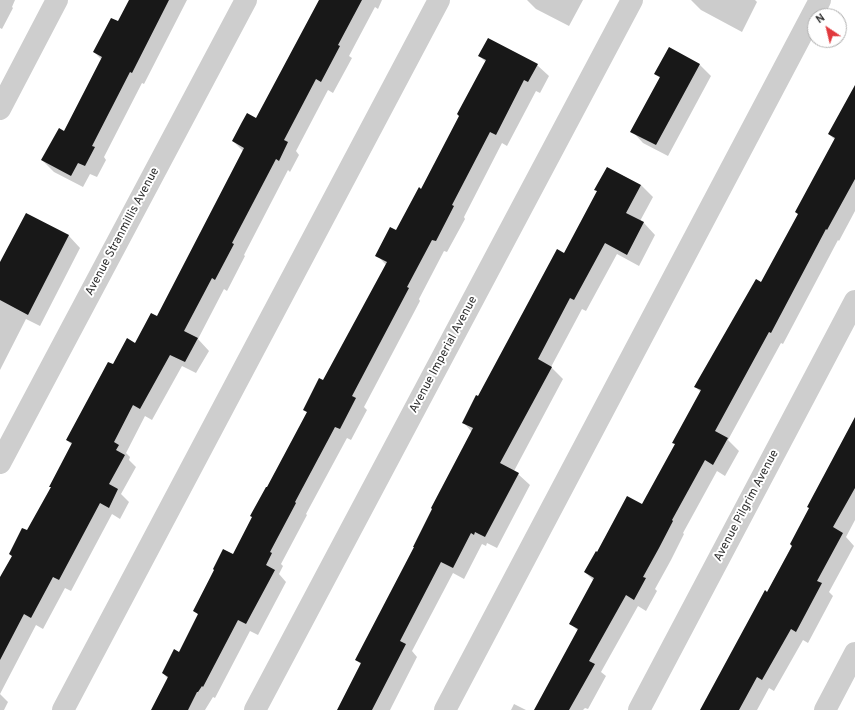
<!DOCTYPE html>
<html>
<head>
<meta charset="utf-8">
<style>
  body { margin:0 }
  #map { position:relative; width:855px; height:710px; overflow:hidden; background:#fff; font-family:Overpass,sans-serif }
  canvas { display:block }
  .north { position:absolute; left:807px; top:8px; width:40px; height:40px; box-sizing:border-box; background:#fff; border:1px solid #adadad; border-radius:50%; rotate:325deg; font-size:11px; font-weight:700; line-height:16px; text-align:center; color:#313131 }
  .north::after { content:''; display:block; margin:auto; width:14px; height:18px; background:#e1393d; clip-path:polygon(50% 0,100% 100%,50% 72%,0 100%) }
</style>
</head>
<body>
<div id="map">
<canvas width="855" height="710"></canvas>
<div class="north">N</div>
</div>
<script>
const context = document.querySelector('canvas').getContext('2d');
context.lineJoin = 'round';
function paint(path, color) { context.fillStyle = color; context.fill(path, 'evenodd'); }
function strokePath(path, color, width, dash) { context.strokeStyle = color; context.lineWidth = width; context.lineCap = dash ? 'butt' : 'round'; context.setLineDash(dash || []); context.stroke(path); }
function drawText(font, color, halo, rows, align = 'center') {
  context.font = font + ' Overpass,sans-serif'; context.lineWidth = 4; context.setLineDash([]); context.textBaseline = 'middle'; context.strokeStyle = halo; context.fillStyle = color; for (const [text, x, y, turn = 0] of rows) {
    context.save(); context.translate(x, y); context.rotate((+turn || 0) * Math.PI / 180); context.textAlign = isNaN(turn) ? turn : align; if (halo) context.strokeText(text, 0, 0); context.fillText(text, 0, 0); context.restore();
  }
}
paint(new Path2D(`
  M 0,0 L 15,0 L 12,7 L 13,8 L 2,29 L 0,28 Z
  M 130,0 L 187,0 L 144,84 L 142,83 L 104,157 L 106,160 L 97,177 L 90,174 L 83,187 L 54,172 L 42,160 L 64,132 L 102,60 L 94,52 L 118,22 Z
  M 320,0 L 382,0 L 378,9 L 375,7 L 349,56 L 352,58 L 333,93 L 328,90 L 296,151 L 299,155 L 290,172 L 288,170 L 244,255 L 245,256 L 227,291 L 224,289 L 198,339 L 209,351 L 196,373 L 182,366 L 152,420 L 145,416 L 126,453 L 130,457 L 129,460 L 136,467 L 121,494 L 129,502 L 120,519 L 112,514 L 71,591 L 65,588 L 43,629 L 36,625 L 0,694 L 0,579 L 13,557 L 10,554 L 28,532 L 70,451 L 72,445 L 67,440 L 114,366 L 136,344 L 157,318 L 244,152 L 233,141 L 257,120 Z
  M 527,0 L 583,0 L 569,26 L 536,9 Z
  M 691,0 L 755,0 L 757,2 L 742,32 L 701,10 Z
  M 479,56 L 537,65 L 549,76 L 540,93 L 536,91 L 507,146 L 502,143 L 464,217 L 465,219 L 447,252 L 444,251 L 419,299 L 420,301 L 364,407 L 367,410 L 351,440 L 347,438 L 306,514 L 307,515 L 281,564 L 283,566 L 279,574 L 286,582 L 258,635 L 250,631 L 215,698 L 213,697 L 205,710 L 152,710 L 168,679 L 163,673 L 179,653 L 199,615 L 194,610 L 234,556 L 308,413 L 304,410 L 323,382 L 386,265 L 377,255 L 396,232 L 421,190 L 460,116 L 486,62 Z
  M 700,65 L 711,76 L 668,156 L 643,143 L 632,131 L 660,78 L 655,74 Z
  M 855,87 L 855,211 L 839,241 L 838,240 L 783,344 L 781,343 L 728,440 L 739,451 L 725,476 L 717,471 L 683,533 L 684,534 L 671,560 L 655,589 L 657,591 L 646,611 L 638,606 L 601,672 L 606,676 L 588,709 L 585,708 L 583,710 L 535,710 L 578,631 L 570,623 L 594,581 L 585,572 L 642,505 L 676,444 L 701,392 L 695,387 L 761,283 L 799,215 L 835,140 L 829,134 Z
  M 607,168 L 641,185 L 653,197 L 640,221 L 644,223 L 655,235 L 639,266 L 617,254 L 586,311 L 582,309 L 551,367 L 563,379 L 514,471 L 518,474 L 530,485 L 497,548 L 487,543 L 486,546 L 482,544 L 464,579 L 453,573 L 412,651 L 417,657 L 390,710 L 338,710 L 362,665 L 356,660 L 415,548 L 472,432 L 463,422 L 565,254 L 598,192 L 596,190 Z
  M 26,214 L 69,236 L 80,248 L 40,326 L 26,319 L 0,370 L 0,268 Z
  M 855,425 L 855,520 L 846,537 L 854,546 L 829,592 L 833,596 L 808,643 L 803,640 L 774,691 L 769,688 L 757,710 L 706,710 Z
  M 0,694 L 8,702 L 4,710 L 0,710 Z
  M 514,704 L 526,710 L 511,710 Z`), '#0003');
paint(new Path2D(`
  M 129,0 L 169,0 L 132,73 L 130,72 L 92,146 L 95,147 L 85,166 L 78,163 L 71,176 L 41,160 L 59,128 L 64,131 L 102,57 L 93,52 L 111,18 L 118,21 Z
  M 319,0 L 362,0 L 338,45 L 340,46 L 321,82 L 316,79 L 284,140 L 288,142 L 279,161 L 276,159 L 232,243 L 234,244 L 215,280 L 212,278 L 184,331 L 198,338 L 185,362 L 170,355 L 140,409 L 133,405 L 114,442 L 119,445 L 116,450 L 125,455 L 109,484 L 118,489 L 109,508 L 100,503 L 59,580 L 53,577 L 31,618 L 24,614 L 0,660 L 0,577 L 12,556 L 9,554 L 22,528 L 27,530 L 51,487 L 49,487 L 72,443 L 66,440 L 108,362 L 113,364 L 127,338 L 135,343 L 151,313 L 157,316 L 244,148 L 232,141 L 242,122 L 247,113 L 256,118 Z
  M 488,38 L 538,64 L 528,82 L 524,80 L 496,135 L 490,132 L 452,205 L 454,206 L 436,241 L 432,240 L 407,287 L 409,288 L 352,396 L 356,398 L 340,429 L 335,427 L 295,502 L 296,503 L 270,552 L 272,553 L 266,565 L 275,570 L 246,624 L 238,620 L 203,687 L 202,686 L 198,692 L 197,692 L 188,710 L 151,710 L 168,677 L 162,673 L 174,649 L 179,652 L 198,614 L 193,611 L 214,570 L 213,569 L 223,549 L 233,554 L 252,517 L 250,516 L 266,487 L 267,487 L 307,412 L 303,410 L 319,378 L 323,380 L 387,262 L 375,256 L 390,227 L 396,230 L 419,187 L 421,189 L 459,116 L 457,114 L 486,60 L 478,56 Z
  M 669,47 L 700,64 L 656,145 L 630,132 L 660,77 L 654,74 Z
  M 855,85 L 855,179 L 827,230 L 826,229 L 771,333 L 769,332 L 715,431 L 728,438 L 713,465 L 705,460 L 672,520 L 673,521 L 659,548 L 643,577 L 646,578 L 634,600 L 626,595 L 589,661 L 595,664 L 569,710 L 534,710 L 578,629 L 569,624 L 594,578 L 584,572 L 596,551 L 597,552 L 627,496 L 642,504 L 675,444 L 672,443 L 701,390 L 694,387 L 756,279 L 761,282 L 798,214 L 795,212 L 835,138 L 828,134 Z
  M 607,167 L 641,185 L 626,213 L 644,222 L 627,255 L 605,243 L 574,300 L 570,298 L 538,359 L 552,367 L 500,463 L 519,473 L 485,537 L 475,532 L 474,535 L 471,533 L 453,568 L 441,562 L 400,641 L 406,644 L 372,710 L 337,710 L 361,663 L 355,660 L 414,547 L 413,547 L 432,509 L 431,508 L 473,428 L 462,423 L 476,395 L 478,396 L 557,249 L 564,253 L 597,191 L 594,190 Z
  M 26,213 L 69,235 L 28,315 L 0,300 L 0,262 Z
  M 855,417 L 855,488 L 833,527 L 843,533 L 817,581 L 822,583 L 796,632 L 791,629 L 762,680 L 757,677 L 739,710 L 700,710 L 765,590 L 767,592 L 792,546 L 790,544 L 809,508 L 807,507 Z`), '#181818');
strokePath(new Path2D(`
  M 0,109 L 57,0
  M 0,463 L 246,0
  M 63,710 L 439,0
  M 255,710 L 632,0
  M 445,710 L 820,0
  M 639,710 L 855,301
  M 825,710 L 855,653`), '#cecece', 22);
drawText('12px', '#313131', '#fff', [
  ["Avenue Stranmillis Avenue",123,232,-62],
  ["Avenue Imperial Avenue",444,355,-62],
  ["Avenue Pilgrim Avenue",747,506,-62]
]);
</script>
</body>
</html>
